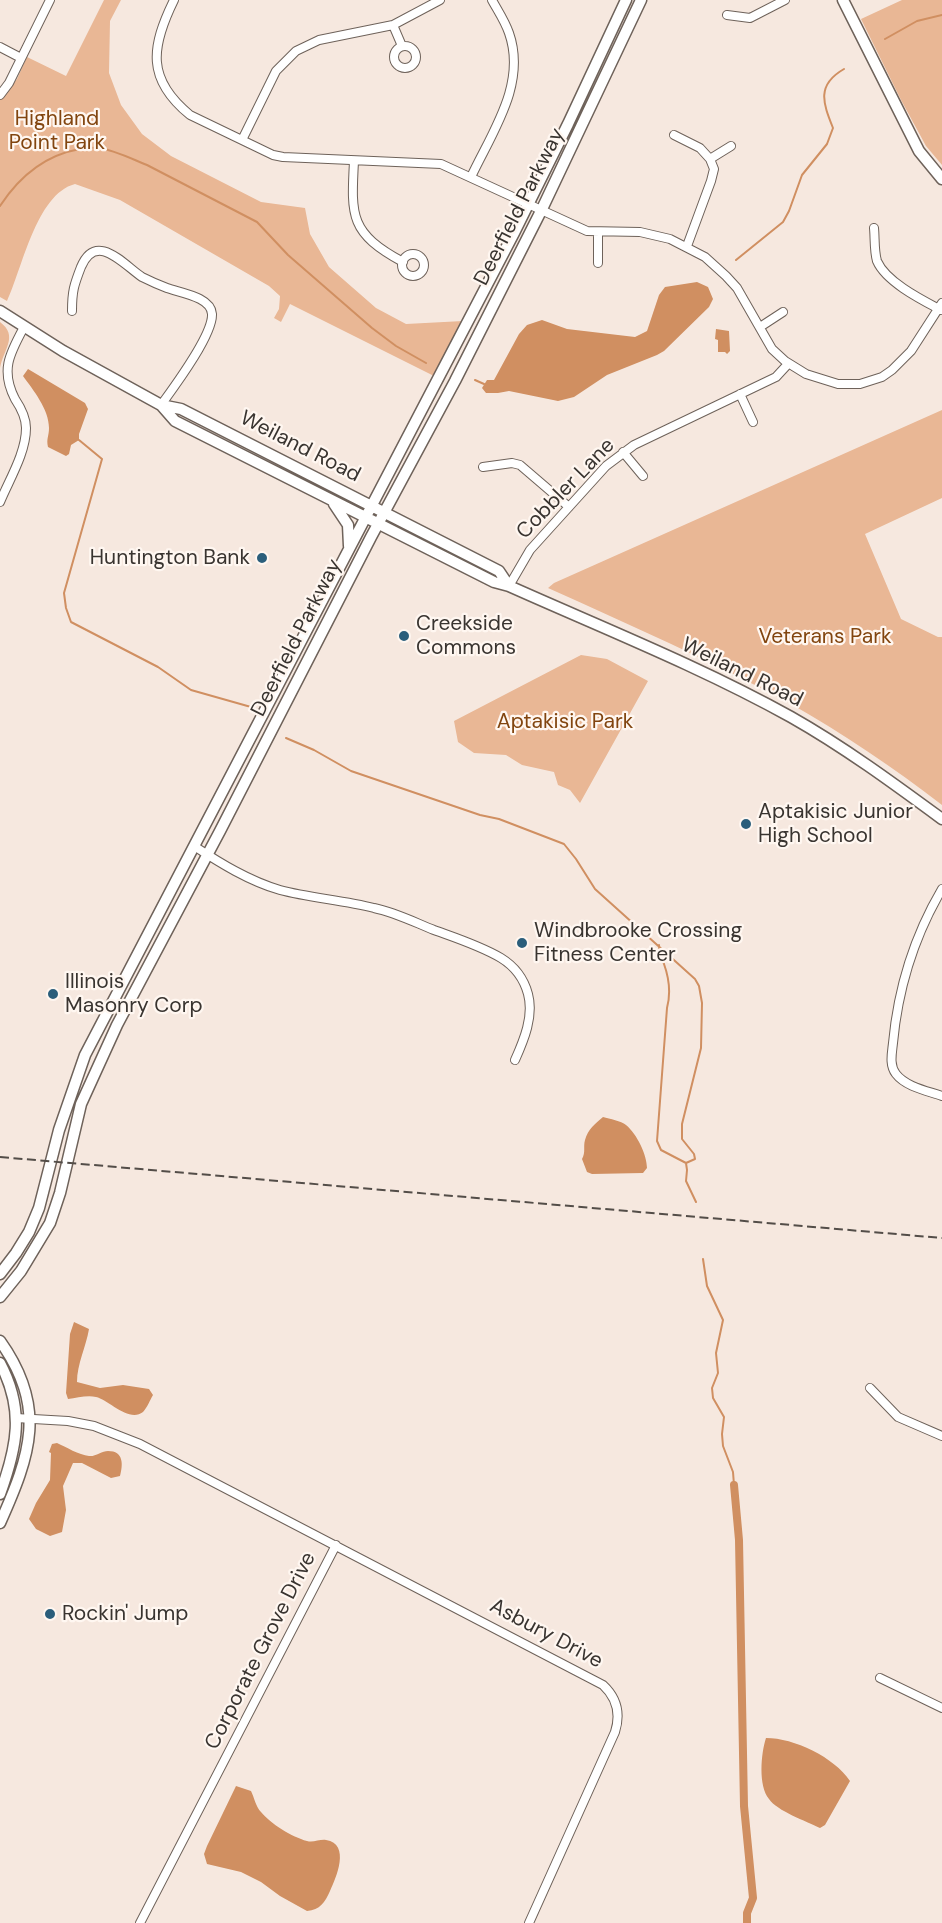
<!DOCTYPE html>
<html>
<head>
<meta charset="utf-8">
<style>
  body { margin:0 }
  canvas { display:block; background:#f6e8df }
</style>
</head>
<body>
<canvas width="942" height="1923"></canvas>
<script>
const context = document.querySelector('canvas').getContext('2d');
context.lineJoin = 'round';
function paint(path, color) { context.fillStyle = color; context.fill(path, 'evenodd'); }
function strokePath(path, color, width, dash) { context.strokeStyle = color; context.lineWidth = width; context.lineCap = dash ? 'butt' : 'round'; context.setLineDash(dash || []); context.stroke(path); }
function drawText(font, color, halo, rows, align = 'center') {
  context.font = font + ' "DM Sans",sans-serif'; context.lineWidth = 4.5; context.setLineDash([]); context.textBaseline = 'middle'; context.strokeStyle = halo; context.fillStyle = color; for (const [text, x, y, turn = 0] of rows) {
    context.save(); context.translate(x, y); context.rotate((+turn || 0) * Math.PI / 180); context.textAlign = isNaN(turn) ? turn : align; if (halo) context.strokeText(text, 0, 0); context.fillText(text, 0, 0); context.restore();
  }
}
paint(new Path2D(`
  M 104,0 L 121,0 L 110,21 L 109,73 L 121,105 L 142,134 L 171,156 L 261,202 L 305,208 L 310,234 L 329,267 L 376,308 L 406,324 L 463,321 L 434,376 L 290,304 L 281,322 L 274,318 L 279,309 L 280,296 L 269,286 L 120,200 L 75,184 C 36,194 22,270 7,301 L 0,297 L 0,100 L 17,79 L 27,57 L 66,76 Z
  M 902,0 L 942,0 L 942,165 L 926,146 L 901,100 L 861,19 Z
  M 0,322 C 19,336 3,350 0,368 Z
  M 942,410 L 942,498 L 865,534 L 901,619 L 938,637 L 942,637 L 942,805 C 894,768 844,734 791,704 C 712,661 630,625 548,588 L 554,583 Z
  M 581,655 L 607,659 L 648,681 L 580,803 L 570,790 L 558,785 L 554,772 L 522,765 L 506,755 L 474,753 L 458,742 L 454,721 Z`), '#e9b795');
paint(new Path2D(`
  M 697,282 L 708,287 L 713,299 L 709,307 L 664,351 L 657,355 L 607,375 L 574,397 L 558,401 L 509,391 L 498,393 L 486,393 L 482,388 L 487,380 L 494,380 L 519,334 L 527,325 L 542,320 L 567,329 L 635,337 L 647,331 L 659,295 L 665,287 Z
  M 716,329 L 729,331 L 730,351 L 727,354 L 725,352 L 718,352 L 718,340 L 715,339 Z
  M 28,369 L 80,400 L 85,403 L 88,409 L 79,434 L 79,440 L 71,445 L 69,454 L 66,456 L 48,447 C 46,439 49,436 49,428 C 49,409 33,390 23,376 Z
  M 603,1117 C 610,1119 621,1121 626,1125 C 637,1134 647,1155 647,1168 L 643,1173 L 592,1174 L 587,1172 L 582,1159 C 586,1152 583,1147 585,1140 C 588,1129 595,1124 603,1117 Z
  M 74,1322 L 89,1329 C 86,1347 77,1364 77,1382 L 100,1388 L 123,1385 L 149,1389 L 153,1395 C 150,1400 147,1408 143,1412 C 129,1423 109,1400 96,1397 C 87,1395 77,1398 68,1399 L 66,1393 L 70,1334 Z
  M 57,1443 C 66,1447 79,1455 89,1456 C 95,1457 102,1451 108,1451 C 124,1451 123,1465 120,1476 L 111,1478 L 82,1463 L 73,1463 L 63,1486 L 66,1510 L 62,1532 L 50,1536 L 36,1529 L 29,1519 L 36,1503 L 50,1480 L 51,1453 L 49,1452 L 52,1444 Z
  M 766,1738 C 794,1738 834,1757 850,1781 L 825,1825 L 820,1828 C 806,1821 777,1811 769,1799 C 758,1786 761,1753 766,1738 Z
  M 236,1786 L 251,1791 C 254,1797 256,1807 261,1812 C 271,1824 292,1837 307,1841 C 313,1843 320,1839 326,1840 C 351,1844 336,1878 330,1891 C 325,1902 320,1910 307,1911 L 280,1896 L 261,1882 L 241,1872 L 207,1864 L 204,1854 L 207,1846 Z`), '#d08f61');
strokePath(new Path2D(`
  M 885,39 L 917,21 L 942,15
  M 0,206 C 19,177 45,155 80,149 C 86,148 93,147 99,148 C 114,150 132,159 147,165 L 257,222 L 288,255 L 372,328 L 396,346 L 426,363
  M 736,260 L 783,222 L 789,211 L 802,175 L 827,144 L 833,128 C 823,103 816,85 844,69
  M 475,380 L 484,384
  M 79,440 L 102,459 L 64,593 L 66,608 L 71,622 L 158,667 L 191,690 L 251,707
  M 286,738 L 314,750 L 351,771 L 480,815 L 499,819 L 564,844 L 576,859 L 595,889 L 695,979 L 699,986 L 702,1003 L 701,1048 L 682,1124 L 682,1139 L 694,1154 L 695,1159 L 686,1163 L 687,1170 L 686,1181 L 696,1202
  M 659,945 C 659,953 661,957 664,964 C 669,978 671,993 667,1008 L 657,1141 L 661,1150 L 686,1163
  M 703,1259 L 707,1286 L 723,1320 L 716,1353 L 718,1373 L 712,1388 L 713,1398 L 724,1417 L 722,1434 L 723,1446 L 733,1472 L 734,1485`), '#d08f61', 2);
strokePath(new Path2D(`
  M 734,1485 L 739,1540 L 744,1806 L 753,1898 L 747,1913 L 747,1923`), '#d08f61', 8);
const minor = new Path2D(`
  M 174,0 C 151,47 146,79 190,115 L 273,155 L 283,157 L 441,164 L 587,231 L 640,232 L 670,239 L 705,257 L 726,276 L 737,288 L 772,349 L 785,361 L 806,374 L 838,384 L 860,384 L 882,377 L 892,370 L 911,351 L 942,303
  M 727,15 L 750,18 L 785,0
  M 393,25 L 402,46
  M394 57a11 11 0 1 1 22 0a11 11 0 1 1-22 0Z
  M 0,47 L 21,58
  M 0,95 L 9,83 L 50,0
  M 674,135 L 700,148 L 710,159 L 714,169 L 711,181 L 687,246
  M 242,140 L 276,71 L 296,51 L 319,40 L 393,25 L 440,0
  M 710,159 L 731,146
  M 354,161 C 351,217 350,233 403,262
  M 471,177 C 492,132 527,84 509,33 C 505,21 498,11 492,0
  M 874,228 C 875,238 874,251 877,261 C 886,282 922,300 941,310
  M 598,233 L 598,263
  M402 265a11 11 0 1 1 22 0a11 11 0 1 1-22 0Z
  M 72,311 C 72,291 74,285 81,267 C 96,231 123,264 142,277 C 150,281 159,285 167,288 C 181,293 211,297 212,314 C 213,335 174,387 161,405
  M 760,327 L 783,312
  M 740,394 L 753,422
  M 623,452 L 643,476
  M 483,467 L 512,463 L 520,465 L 569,507
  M 0,502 C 9,480 26,453 26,428 C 26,417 21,408 15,399 C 0,370 10,353 24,327
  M 509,586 L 530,550 L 606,466 L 634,445 L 776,377 L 788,364
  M 194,846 C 220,863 249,881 280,890 C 310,898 343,900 374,908 C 394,912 414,922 434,930 C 456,938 481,946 501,958 C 514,966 524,979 528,994 C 534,1016 524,1040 515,1060
  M 942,889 C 915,935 898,989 893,1043 C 892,1053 889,1065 896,1074 C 906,1087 928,1091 942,1096
  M 870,1388 L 898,1417 L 942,1436
  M 16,1418 L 68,1421 L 94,1426 L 140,1444 L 603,1685 C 617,1698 621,1713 615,1732 L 529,1923
  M 880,1678 L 942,1708
  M 140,1923 L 336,1545`);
const tertiary = new Path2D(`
  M 843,0 L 919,151 L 942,179
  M 0,1341 C 47,1407 31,1454 0,1523
  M 0,1363 C 25,1410 17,1447 0,1494`);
const secondary = new Path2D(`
  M 0,311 L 63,351 L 161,405 L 181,409 L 499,571 L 509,586
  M 161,405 L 175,421 L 494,582 L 509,586 C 603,628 701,667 791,717 C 844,747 893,783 942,819
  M 334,504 L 348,525 L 349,546
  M 0,1274 L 16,1253 L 29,1232 L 39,1208 L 59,1130 L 85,1055 L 514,233 L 568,124 L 626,0
  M 0,1297 L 21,1271 L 50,1223 L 60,1193 L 81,1104 L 117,1025 L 220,831 L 371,537 L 455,381 L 542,209 L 641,0`);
strokePath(minor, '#6e625a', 10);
strokePath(tertiary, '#6e625a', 13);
strokePath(secondary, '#6e625a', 13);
strokePath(minor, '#fff', 8);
strokePath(tertiary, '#fff', 10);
strokePath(secondary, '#fff', 10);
strokePath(new Path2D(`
  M 0,1157 L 942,1238`), '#534d48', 2, [9, 4.5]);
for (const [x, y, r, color] of [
  [262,558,6,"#2b5e7b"],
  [404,636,6,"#2b5e7b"],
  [746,824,6,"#2b5e7b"],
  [522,943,6,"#2b5e7b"],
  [53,994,6,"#2b5e7b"],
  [50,1614,6,"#2b5e7b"]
]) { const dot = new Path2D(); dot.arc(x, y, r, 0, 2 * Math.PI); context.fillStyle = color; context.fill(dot); strokePath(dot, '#fff7f1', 2); }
drawText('21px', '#82450f', '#fff7f1', [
  ["Highland",57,119],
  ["Point Park",57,143],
  ["Veterans Park",825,637],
  ["Aptakisic Park",565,722]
]);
drawText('21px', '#393430', '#fff7f1', [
  ["Deerfield Parkway",520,207,-63],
  ["Weiland Road",300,447,27],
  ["Cobbler Lane",566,489,-46],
  ["Deerfield Parkway",297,638,-63],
  ["Weiland Road",742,673,26],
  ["Asbury Drive",546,1634,28],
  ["Corporate Grove Drive",261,1651,-63]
]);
drawText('21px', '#393430', '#fff7f1', [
  ["Huntington Bank",250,558,"right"],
  ["Creekside",416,624],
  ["Commons",416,648],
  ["Aptakisic Junior",758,812],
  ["High School",758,836],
  ["Windbrooke Crossing",534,931],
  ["Fitness Center",534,955],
  ["Illinois",65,982],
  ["Masonry Corp",65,1006],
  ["Rockin' Jump",62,1614]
], 'left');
</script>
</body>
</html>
